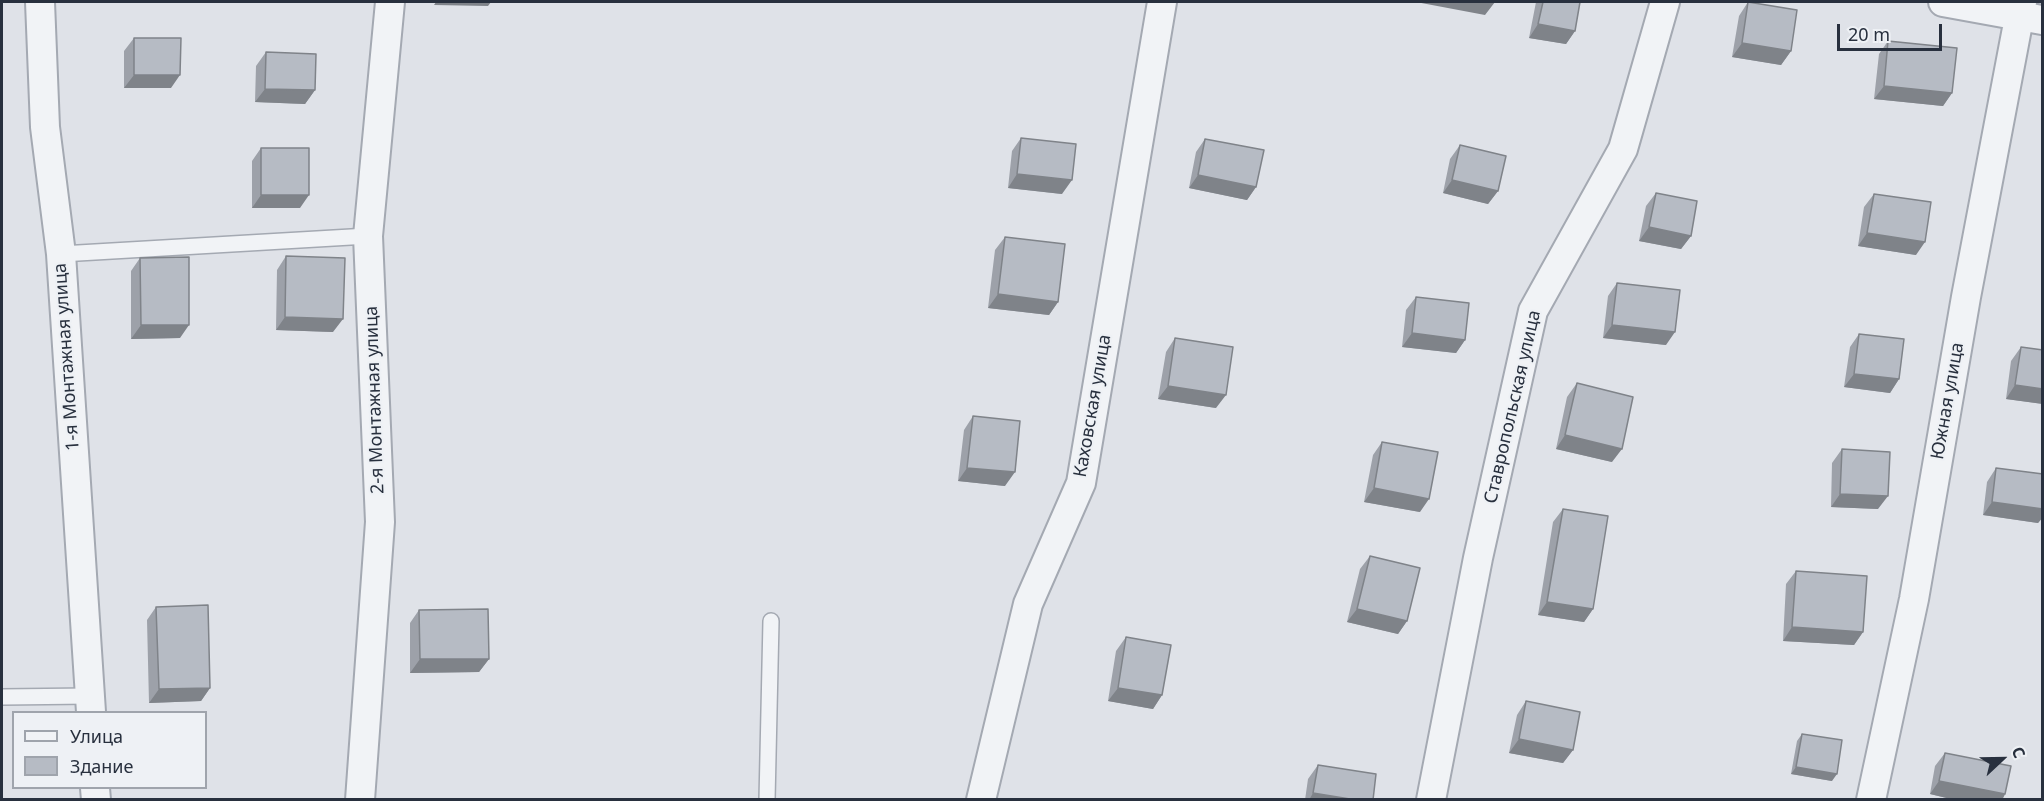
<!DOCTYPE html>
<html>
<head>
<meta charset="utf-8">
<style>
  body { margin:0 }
  #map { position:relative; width:2044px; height:801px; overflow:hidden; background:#dfe2e8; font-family:"Noto Sans",sans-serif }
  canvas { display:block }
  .frame { position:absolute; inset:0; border:3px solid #28303e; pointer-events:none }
  .legend { position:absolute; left:12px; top:711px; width:195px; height:78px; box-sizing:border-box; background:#eef1f5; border:2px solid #9fa4ac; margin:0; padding:8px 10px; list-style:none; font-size:18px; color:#28303e }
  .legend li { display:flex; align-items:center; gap:12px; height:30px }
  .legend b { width:30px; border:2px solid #9fa4ac }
  .north { position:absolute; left:1972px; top:729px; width:60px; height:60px; -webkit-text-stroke:4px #eef1f5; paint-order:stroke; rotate:68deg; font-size:16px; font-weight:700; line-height:24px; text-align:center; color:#28303e }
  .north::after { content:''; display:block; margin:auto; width:21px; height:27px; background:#28303e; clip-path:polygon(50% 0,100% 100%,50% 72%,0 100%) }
  .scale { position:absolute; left:1837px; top:24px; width:105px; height:27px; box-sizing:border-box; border:3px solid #28303e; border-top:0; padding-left:8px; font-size:18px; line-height:21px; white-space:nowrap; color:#28303e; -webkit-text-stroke:4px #eef1f5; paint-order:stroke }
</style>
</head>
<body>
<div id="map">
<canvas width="2044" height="801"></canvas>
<div class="frame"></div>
<ul class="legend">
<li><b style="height:8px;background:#f1f3f6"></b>Улица</li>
<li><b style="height:16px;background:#b6bbc4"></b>Здание</li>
</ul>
<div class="north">С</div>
<div class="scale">20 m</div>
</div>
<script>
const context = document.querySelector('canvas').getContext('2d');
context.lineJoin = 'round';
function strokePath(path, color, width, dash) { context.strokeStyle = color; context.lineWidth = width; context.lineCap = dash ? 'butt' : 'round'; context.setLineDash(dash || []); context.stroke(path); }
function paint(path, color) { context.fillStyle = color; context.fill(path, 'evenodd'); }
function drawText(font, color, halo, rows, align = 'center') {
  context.font = font + ' "Noto Sans",sans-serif'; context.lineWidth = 4.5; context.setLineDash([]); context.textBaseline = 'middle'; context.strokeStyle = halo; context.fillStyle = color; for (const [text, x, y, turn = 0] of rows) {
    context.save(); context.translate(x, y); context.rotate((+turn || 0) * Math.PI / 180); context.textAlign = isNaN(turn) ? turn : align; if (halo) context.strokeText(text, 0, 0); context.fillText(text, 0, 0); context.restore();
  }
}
const service = new Path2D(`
  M 61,254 L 368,236
  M 2,697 L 90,696
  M 767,800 L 771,621`);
const minor = new Path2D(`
  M 40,2 L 45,127 L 61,254 L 91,712
  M 1943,2 L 2042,20
  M 95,788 L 96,800
  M 360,800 L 380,522 L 368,236 L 390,2
  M 981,800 L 1028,604 L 1081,483 L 1162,2
  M 1431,800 L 1478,558 L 1533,311 L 1623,149 L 1665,2
  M 1871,800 L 1914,599 L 1966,297 L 2022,2`);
strokePath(service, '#a4a9b2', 18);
strokePath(minor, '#a4a9b2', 32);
strokePath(service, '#f1f3f6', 15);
strokePath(minor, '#f1f3f6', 28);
paint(new Path2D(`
  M 1536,2 L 1580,2 L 1575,31 L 1566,44 L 1529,38 Z
  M 1748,2 L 1791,51 L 1781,65 L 1732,57 L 1739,16 Z
  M 134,38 L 171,88 L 124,88 L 124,51 Z
  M 1888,41 L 1952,93 L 1943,106 L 1874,99 L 1879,54 Z
  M 266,52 L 315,90 L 305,104 L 255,102 L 256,66 Z
  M 1021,138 L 1062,194 L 1008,188 L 1012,151 Z
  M 1205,139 L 1256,187 L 1247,200 L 1189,188 L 1196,152 Z
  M 1460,145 L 1498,191 L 1488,204 L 1443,193 L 1450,159 Z
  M 261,148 L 300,208 L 252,208 L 252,161 Z
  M 1656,193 L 1691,236 L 1681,249 L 1639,241 L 1646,206 Z
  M 1874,194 L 1916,255 L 1858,246 L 1864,207 Z
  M 1005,237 L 1058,302 L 1049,315 L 988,308 L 995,250 Z
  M 286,256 L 333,332 L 276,330 L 277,270 Z
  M 140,258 L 180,338 L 131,339 L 131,271 Z
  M 1617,283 L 1666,345 L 1603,338 L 1608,296 Z
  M 1416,297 L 1465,340 L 1456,353 L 1402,347 L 1406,310 Z
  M 1859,334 L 1899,379 L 1890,393 L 1844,387 L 1850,347 Z
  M 1175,338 L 1216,408 L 1158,399 L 1166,352 Z
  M 2021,347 L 2043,350 L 2043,404 L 2006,399 L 2011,361 Z
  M 1577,383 L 1612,462 L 1556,449 L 1567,397 Z
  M 973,416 L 1005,486 L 958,481 L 964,430 Z
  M 1382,442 L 1420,512 L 1364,502 L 1373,455 Z
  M 1842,449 L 1878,509 L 1831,507 L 1832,463 Z
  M 1996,468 L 2043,474 L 2043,517 L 2038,523 L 1983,515 L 1987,482 Z
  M 1563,509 L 1593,609 L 1584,622 L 1538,615 L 1553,522 Z
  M 1370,556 L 1407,621 L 1398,634 L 1347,622 L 1360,569 Z
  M 1796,571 L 1863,632 L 1854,645 L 1783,641 L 1786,584 Z
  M 156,607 L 210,688 L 201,701 L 149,703 L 147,620 Z
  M 419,610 L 489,659 L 479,672 L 410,673 L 410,623 Z
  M 1126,637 L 1162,695 L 1153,709 L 1108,701 L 1116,651 Z
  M 1526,701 L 1573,750 L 1563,763 L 1509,753 L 1517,715 Z
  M 1802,734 L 1832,781 L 1791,774 L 1797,741 Z
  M 1945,753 L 2005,794 L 2002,800 L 1955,800 L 1930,794 L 1935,766 Z
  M 1318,765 L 1373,800 L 1305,800 L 1308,779 Z`), '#9da1a9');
paint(new Path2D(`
  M 436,2 L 491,2 L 488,6 L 434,5 Z
  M 1416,2 L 1495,2 L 1485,15 Z
  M 1538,24 L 1575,31 L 1566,44 L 1529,38 Z
  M 1742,43 L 1791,51 L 1781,65 L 1732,57 Z
  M 134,75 L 180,75 L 171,88 L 124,88 Z
  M 1884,86 L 1952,93 L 1943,106 L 1874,99 Z
  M 265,89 L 315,90 L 305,104 L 255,102 Z
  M 1017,174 L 1072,180 L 1062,194 L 1008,188 Z
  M 1198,175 L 1256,187 L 1247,200 L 1189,188 Z
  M 1452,180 L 1498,191 L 1488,204 L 1443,193 Z
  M 261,195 L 309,195 L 300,208 L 252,208 Z
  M 1649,227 L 1691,236 L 1681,249 L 1639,241 Z
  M 1867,233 L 1925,242 L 1916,255 L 1858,246 Z
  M 998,294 L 1058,302 L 1049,315 L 988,308 Z
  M 285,317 L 343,319 L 333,332 L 276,330 Z
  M 141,325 L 189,325 L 180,338 L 131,339 Z
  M 1612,325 L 1675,332 L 1666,345 L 1603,338 Z
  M 1412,333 L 1465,340 L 1456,353 L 1402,347 Z
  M 1854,374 L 1899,379 L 1890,393 L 1844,387 Z
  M 2015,385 L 2043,389 L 2043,404 L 2006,399 Z
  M 1168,386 L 1226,395 L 1216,408 L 1158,399 Z
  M 1565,435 L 1622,449 L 1612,462 L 1556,449 Z
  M 967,468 L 1015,472 L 1005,486 L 958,481 Z
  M 1374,488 L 1429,499 L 1420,512 L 1364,502 Z
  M 1840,494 L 1888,496 L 1878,509 L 1831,507 Z
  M 1992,502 L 2043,509 L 2043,517 L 2038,523 L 1983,515 Z
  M 1547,602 L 1593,609 L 1584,622 L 1538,615 Z
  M 1357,609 L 1407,621 L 1398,634 L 1347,622 Z
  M 1792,627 L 1863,632 L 1854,645 L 1783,641 Z
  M 420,659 L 489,659 L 479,672 L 410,673 Z
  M 210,688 L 201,701 L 149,703 L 159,689 Z
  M 1118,688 L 1162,695 L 1153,709 L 1108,701 Z
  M 1519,739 L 1573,750 L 1563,763 L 1509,753 Z
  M 1796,767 L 1837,774 L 1832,781 L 1791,774 Z
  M 1939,781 L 2005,794 L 2002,800 L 1955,800 L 1930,794 Z
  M 1313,793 L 1356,800 L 1309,800 Z`), '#7f8389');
const building = new Path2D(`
  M 1543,2 L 1580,2 L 1575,31 L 1538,24 Z
  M 1748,2 L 1797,10 L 1791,51 L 1742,43 Z
  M 134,38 L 181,38 L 180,75 L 134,75 Z
  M 1888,41 L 1957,48 L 1952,93 L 1884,86 Z
  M 266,52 L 316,54 L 315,90 L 265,89 Z
  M 1021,138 L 1076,144 L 1072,180 L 1017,174 Z
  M 1205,139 L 1264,150 L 1256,187 L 1198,175 Z
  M 1460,145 L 1506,156 L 1498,191 L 1452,180 Z
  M 261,148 L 309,148 L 309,195 L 261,195 Z
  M 1656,193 L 1697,201 L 1691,236 L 1649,227 Z
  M 1874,194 L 1931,202 L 1925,242 L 1867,233 Z
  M 1005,237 L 1065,244 L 1058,302 L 998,294 Z
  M 286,256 L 345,258 L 343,319 L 285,317 Z
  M 189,257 L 189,325 L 141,325 L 140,258 Z
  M 1617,283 L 1680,290 L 1675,332 L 1612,325 Z
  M 1416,297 L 1469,303 L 1465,340 L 1412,333 Z
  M 1859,334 L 1904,339 L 1899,379 L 1854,374 Z
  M 1175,338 L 1233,347 L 1226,395 L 1168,386 Z
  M 2021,347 L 2043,350 L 2043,389 L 2015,385 Z
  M 1577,383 L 1633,397 L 1622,449 L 1565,435 Z
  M 973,416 L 1020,421 L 1015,472 L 967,468 Z
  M 1382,442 L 1438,452 L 1429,499 L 1374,488 Z
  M 1842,449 L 1890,452 L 1888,496 L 1840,494 Z
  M 1996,468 L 2043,474 L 2043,509 L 1992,502 Z
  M 1563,509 L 1608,516 L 1593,609 L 1547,602 Z
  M 1370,556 L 1420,568 L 1407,621 L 1357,609 Z
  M 1796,571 L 1867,576 L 1863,632 L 1792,627 Z
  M 208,605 L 210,688 L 159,689 L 156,607 Z
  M 488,609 L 489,659 L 420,659 L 419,610 Z
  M 1126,637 L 1171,645 L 1162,695 L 1118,688 Z
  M 1526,701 L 1580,712 L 1573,750 L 1519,739 Z
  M 1802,734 L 1842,740 L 1837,774 L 1796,767 Z
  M 1945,753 L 2011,766 L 2005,794 L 1939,781 Z
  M 1318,765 L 1376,774 L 1373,800 L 1356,800 L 1313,793 Z`);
paint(building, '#b6bbc4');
strokePath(building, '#7f8389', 1.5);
drawText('18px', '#28303e', '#eef1f5', [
  ["1-я Монтажная улица",67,357,-94],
  ["2-я Монтажная улица",375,400,-92],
  ["Южная улица",1948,401,-80],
  ["Каховская улица",1093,406,-80],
  ["Ставропольская улица",1513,407,-77]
]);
</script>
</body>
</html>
